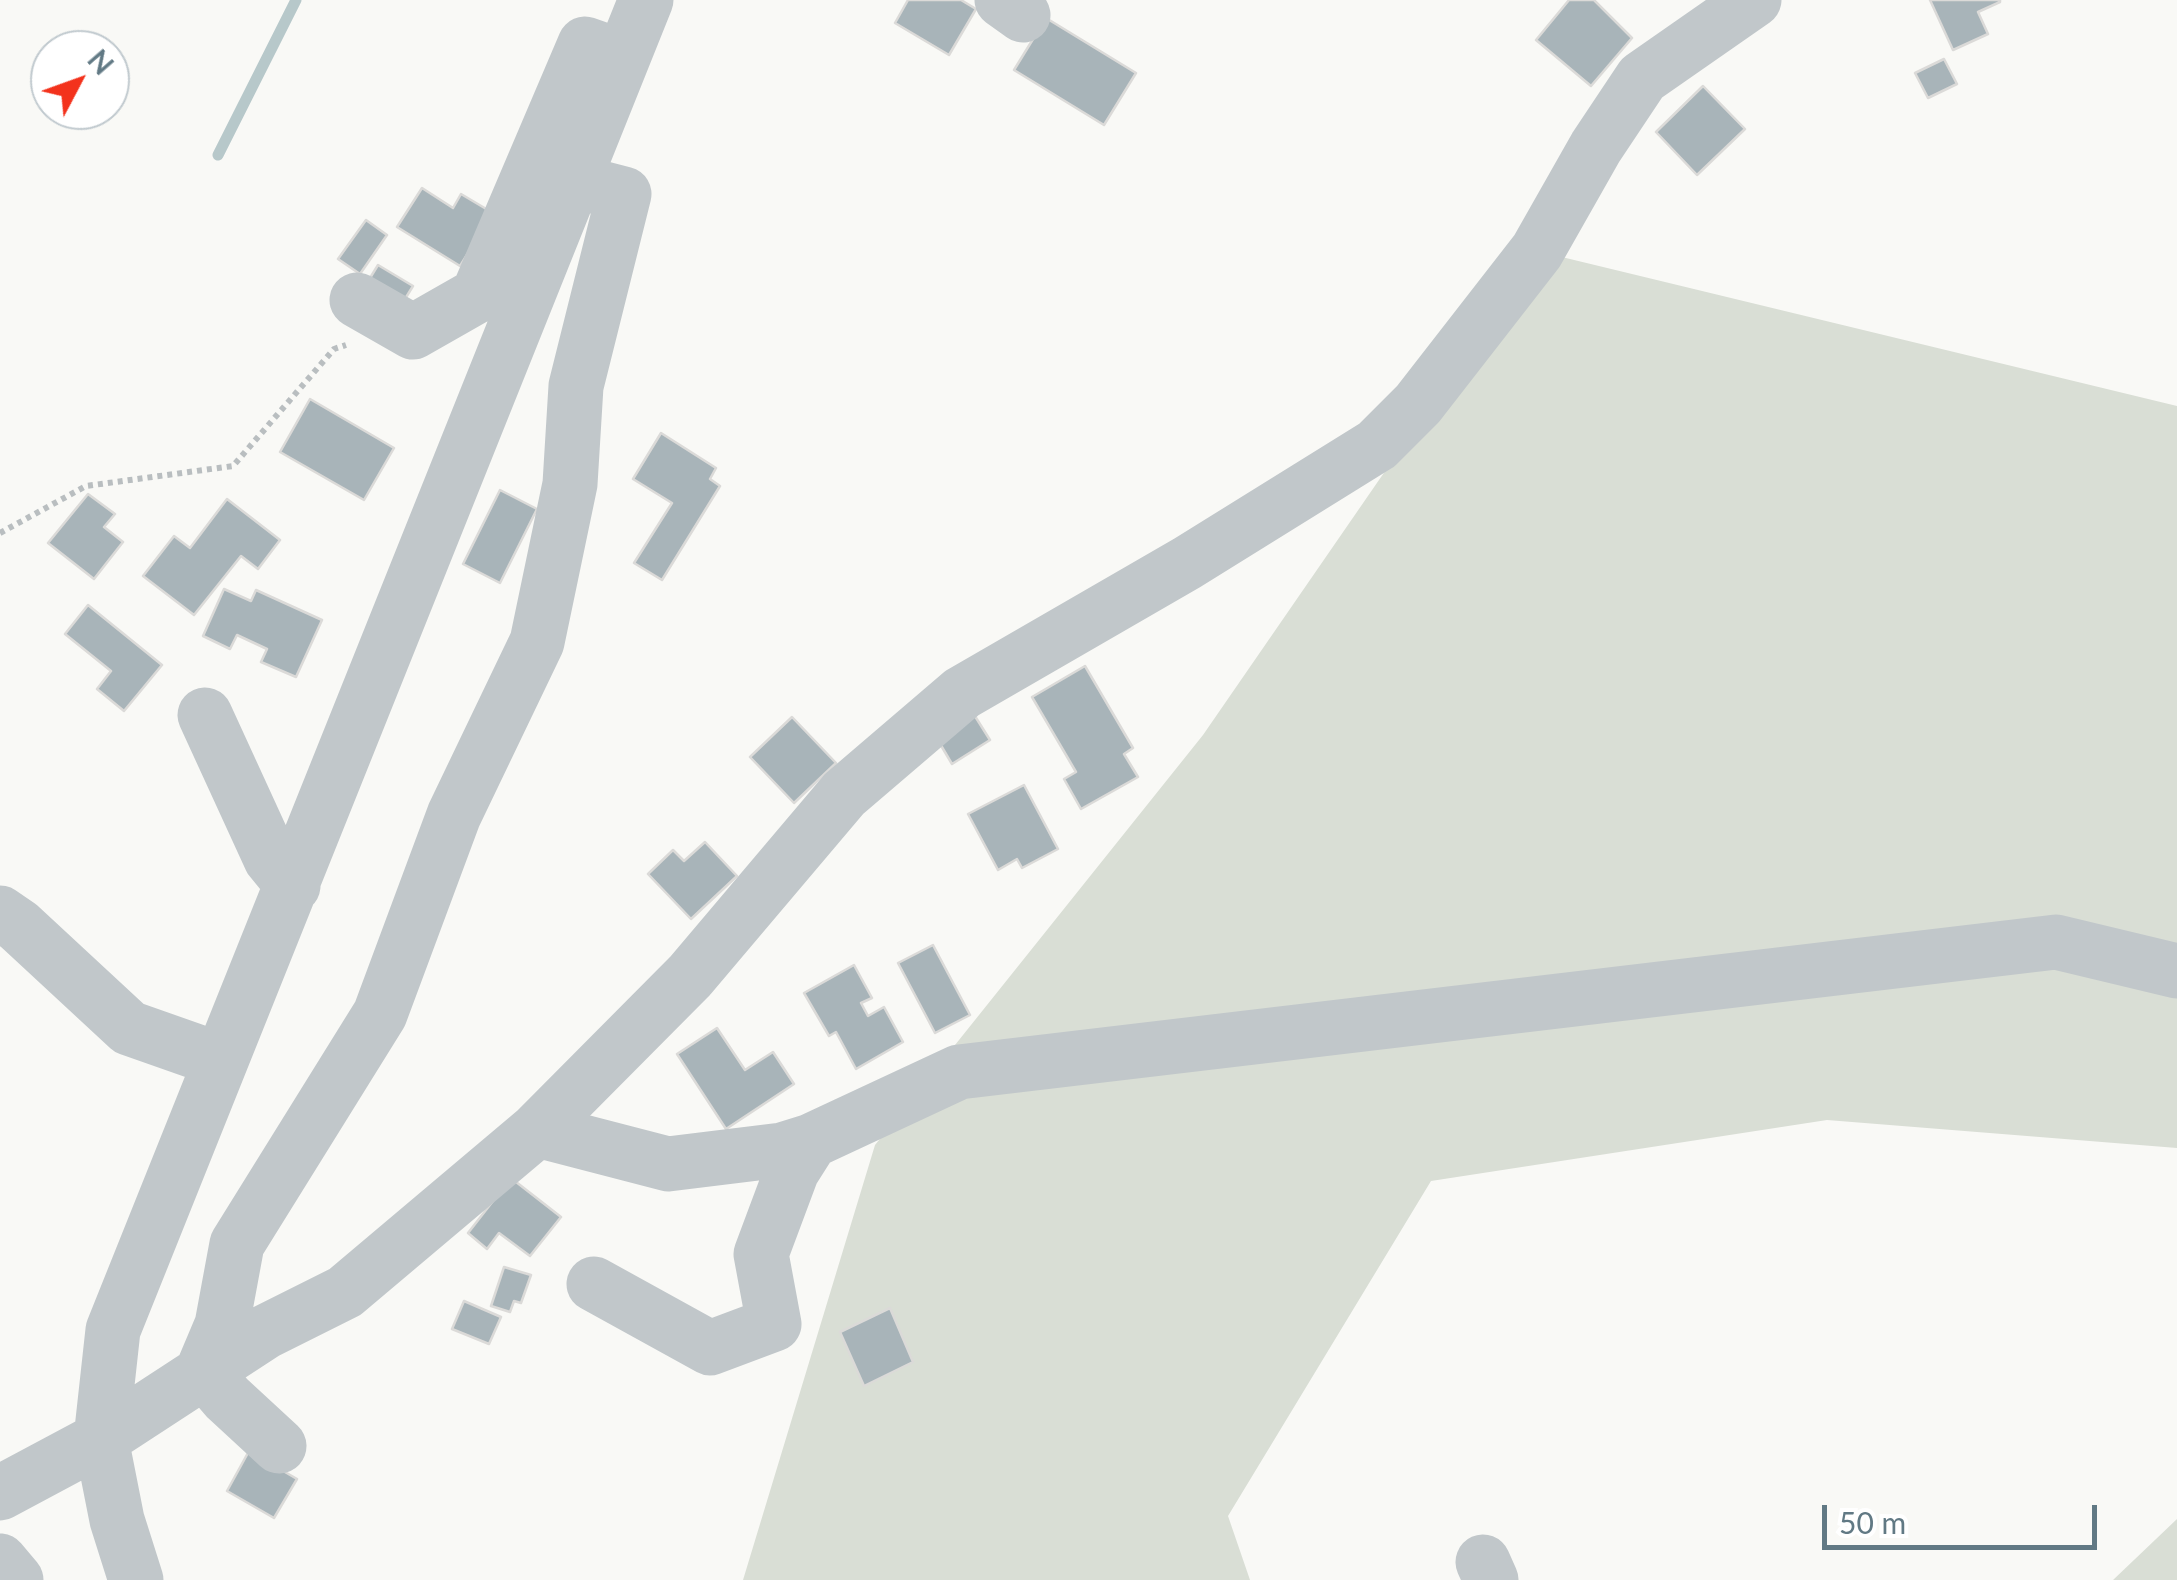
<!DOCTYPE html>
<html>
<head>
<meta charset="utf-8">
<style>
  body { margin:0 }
  #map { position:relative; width:2177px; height:1580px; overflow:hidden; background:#f9f9f6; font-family:Lato,sans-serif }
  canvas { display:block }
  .north { position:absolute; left:30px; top:30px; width:100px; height:100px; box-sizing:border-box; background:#fff; border:2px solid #c0c9ce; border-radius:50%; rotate:49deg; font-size:28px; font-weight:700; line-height:40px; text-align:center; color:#617984 }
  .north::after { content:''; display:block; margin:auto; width:35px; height:45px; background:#f3321c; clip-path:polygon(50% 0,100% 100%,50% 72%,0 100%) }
  .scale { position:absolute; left:1822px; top:1505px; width:275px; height:45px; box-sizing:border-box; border:5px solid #617984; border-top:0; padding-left:12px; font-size:30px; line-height:35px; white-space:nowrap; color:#617984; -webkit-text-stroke:8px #fff; paint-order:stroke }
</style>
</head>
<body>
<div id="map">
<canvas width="2177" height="1580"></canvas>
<div class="north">N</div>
<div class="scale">50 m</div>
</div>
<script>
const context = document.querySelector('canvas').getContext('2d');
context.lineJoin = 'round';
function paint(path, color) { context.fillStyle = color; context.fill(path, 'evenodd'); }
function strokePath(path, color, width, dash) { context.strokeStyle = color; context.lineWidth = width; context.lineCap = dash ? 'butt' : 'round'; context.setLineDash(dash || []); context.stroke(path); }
paint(new Path2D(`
  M 1537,251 L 2177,406 L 2177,1148 L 1827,1120 L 1431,1181 L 1228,1516 L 1250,1580 L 743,1580 L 875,1145 L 1203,735 Z
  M 2177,1519 L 2177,1580 L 2113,1580 Z`), '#d9ded5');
strokePath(new Path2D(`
  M 218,155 L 296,0`), '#b7c8ca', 11);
const building = new Path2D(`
  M 908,0 L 961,0 L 976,9 L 949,55 L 895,23 Z
  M 1569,0 L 1594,0 L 1632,38 L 1591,86 L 1536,40 Z
  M 1930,0 L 2000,0 L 2000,2 L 1978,12 L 1988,34 L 1953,50 Z
  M 1046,18 L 1136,73 L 1104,125 L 1014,70 Z
  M 1944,59 L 1957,84 L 1928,98 L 1915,73 Z
  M 1703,86 L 1745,129 L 1697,175 L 1656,132 Z
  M 422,188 L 453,208 L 461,194 L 493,213 L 460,266 L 397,227 Z
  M 366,220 L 387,235 L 360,274 L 338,259 Z
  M 378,265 L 413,286 L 397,312 L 362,291 Z
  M 310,399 L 394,448 L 364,500 L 280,452 Z
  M 661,433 L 716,468 L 710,479 L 720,486 L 662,580 L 634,563 L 672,503 L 633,479 Z
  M 500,490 L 537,509 L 500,583 L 463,564 Z
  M 88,494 L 115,514 L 104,527 L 123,542 L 94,579 L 48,543 Z
  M 227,499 L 280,540 L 258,569 L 241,556 L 194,615 L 143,576 L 174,536 L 190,548 Z
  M 224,589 L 251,601 L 256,590 L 322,620 L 296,677 L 261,662 L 267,649 L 237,635 L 230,649 L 203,636 Z
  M 88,605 L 162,665 L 124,711 L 97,689 L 111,671 L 65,634 Z
  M 1085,666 L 1133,748 L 1124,754 L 1138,777 L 1081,809 L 1064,779 L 1076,772 L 1032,697 Z
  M 973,713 L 990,740 L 952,764 L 936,737 Z
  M 792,717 L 836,763 L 794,803 L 750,757 Z
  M 1024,785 L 1058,849 L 1022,868 L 1017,859 L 998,870 L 968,814 Z
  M 705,842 L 737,876 L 691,919 L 648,874 L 673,850 L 684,861 Z
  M 933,945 L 970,1015 L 935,1033 L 898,963 Z
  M 854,965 L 872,998 L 861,1003 L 868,1016 L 884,1007 L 903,1042 L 856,1069 L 836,1032 L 829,1036 L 804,993 Z
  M 717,1028 L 745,1070 L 773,1052 L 794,1084 L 726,1129 L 677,1054 Z
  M 511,1178 L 561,1217 L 530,1256 L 499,1233 L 487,1249 L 468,1233 Z
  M 504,1267 L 531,1275 L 521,1303 L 514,1301 L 510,1312 L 491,1306 Z
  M 464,1301 L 501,1317 L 489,1344 L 452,1329 Z
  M 890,1308 L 913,1362 L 864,1386 L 840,1332 Z
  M 249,1451 L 297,1479 L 274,1518 L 227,1491 Z`);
paint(building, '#a8b4b9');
strokePath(building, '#dbdad8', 2.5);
strokePath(new Path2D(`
  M 0,533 L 86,486 L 233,466 L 334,349 L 346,345`), '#b9bec0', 6, [5, 5]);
strokePath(new Path2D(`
  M 1002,0 L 1023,15
  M 357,300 L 413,332 L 478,295 L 585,44 L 622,57
  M 205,715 L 271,859 L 293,886
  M 0,913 L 19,926 L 129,1028 L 220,1060
  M 537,1130 L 668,1164 L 782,1150 L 811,1141 L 792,1171 L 761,1254 L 774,1324 L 710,1348 L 594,1284
  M 811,1141 L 959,1072 L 2056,942 L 2177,971
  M 279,1446 L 227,1398 L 203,1370 L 222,1325 L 237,1244 L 380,1014 L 454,815 L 537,642 L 570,484 L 576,386 L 624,194 L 574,181
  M 0,1493 L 101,1439 L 265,1332 L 345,1292 L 537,1130 L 690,976 L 844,794 L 962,693 L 1187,563 L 1377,445 L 1418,404 L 1537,251 L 1596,147 L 1642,78 L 1754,0
  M 0,1561 L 16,1580
  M 1483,1562 L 1491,1580
  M 136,1580 L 117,1520 L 101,1439 L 113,1330 L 646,0`), '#c1c7ca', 55);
</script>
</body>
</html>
